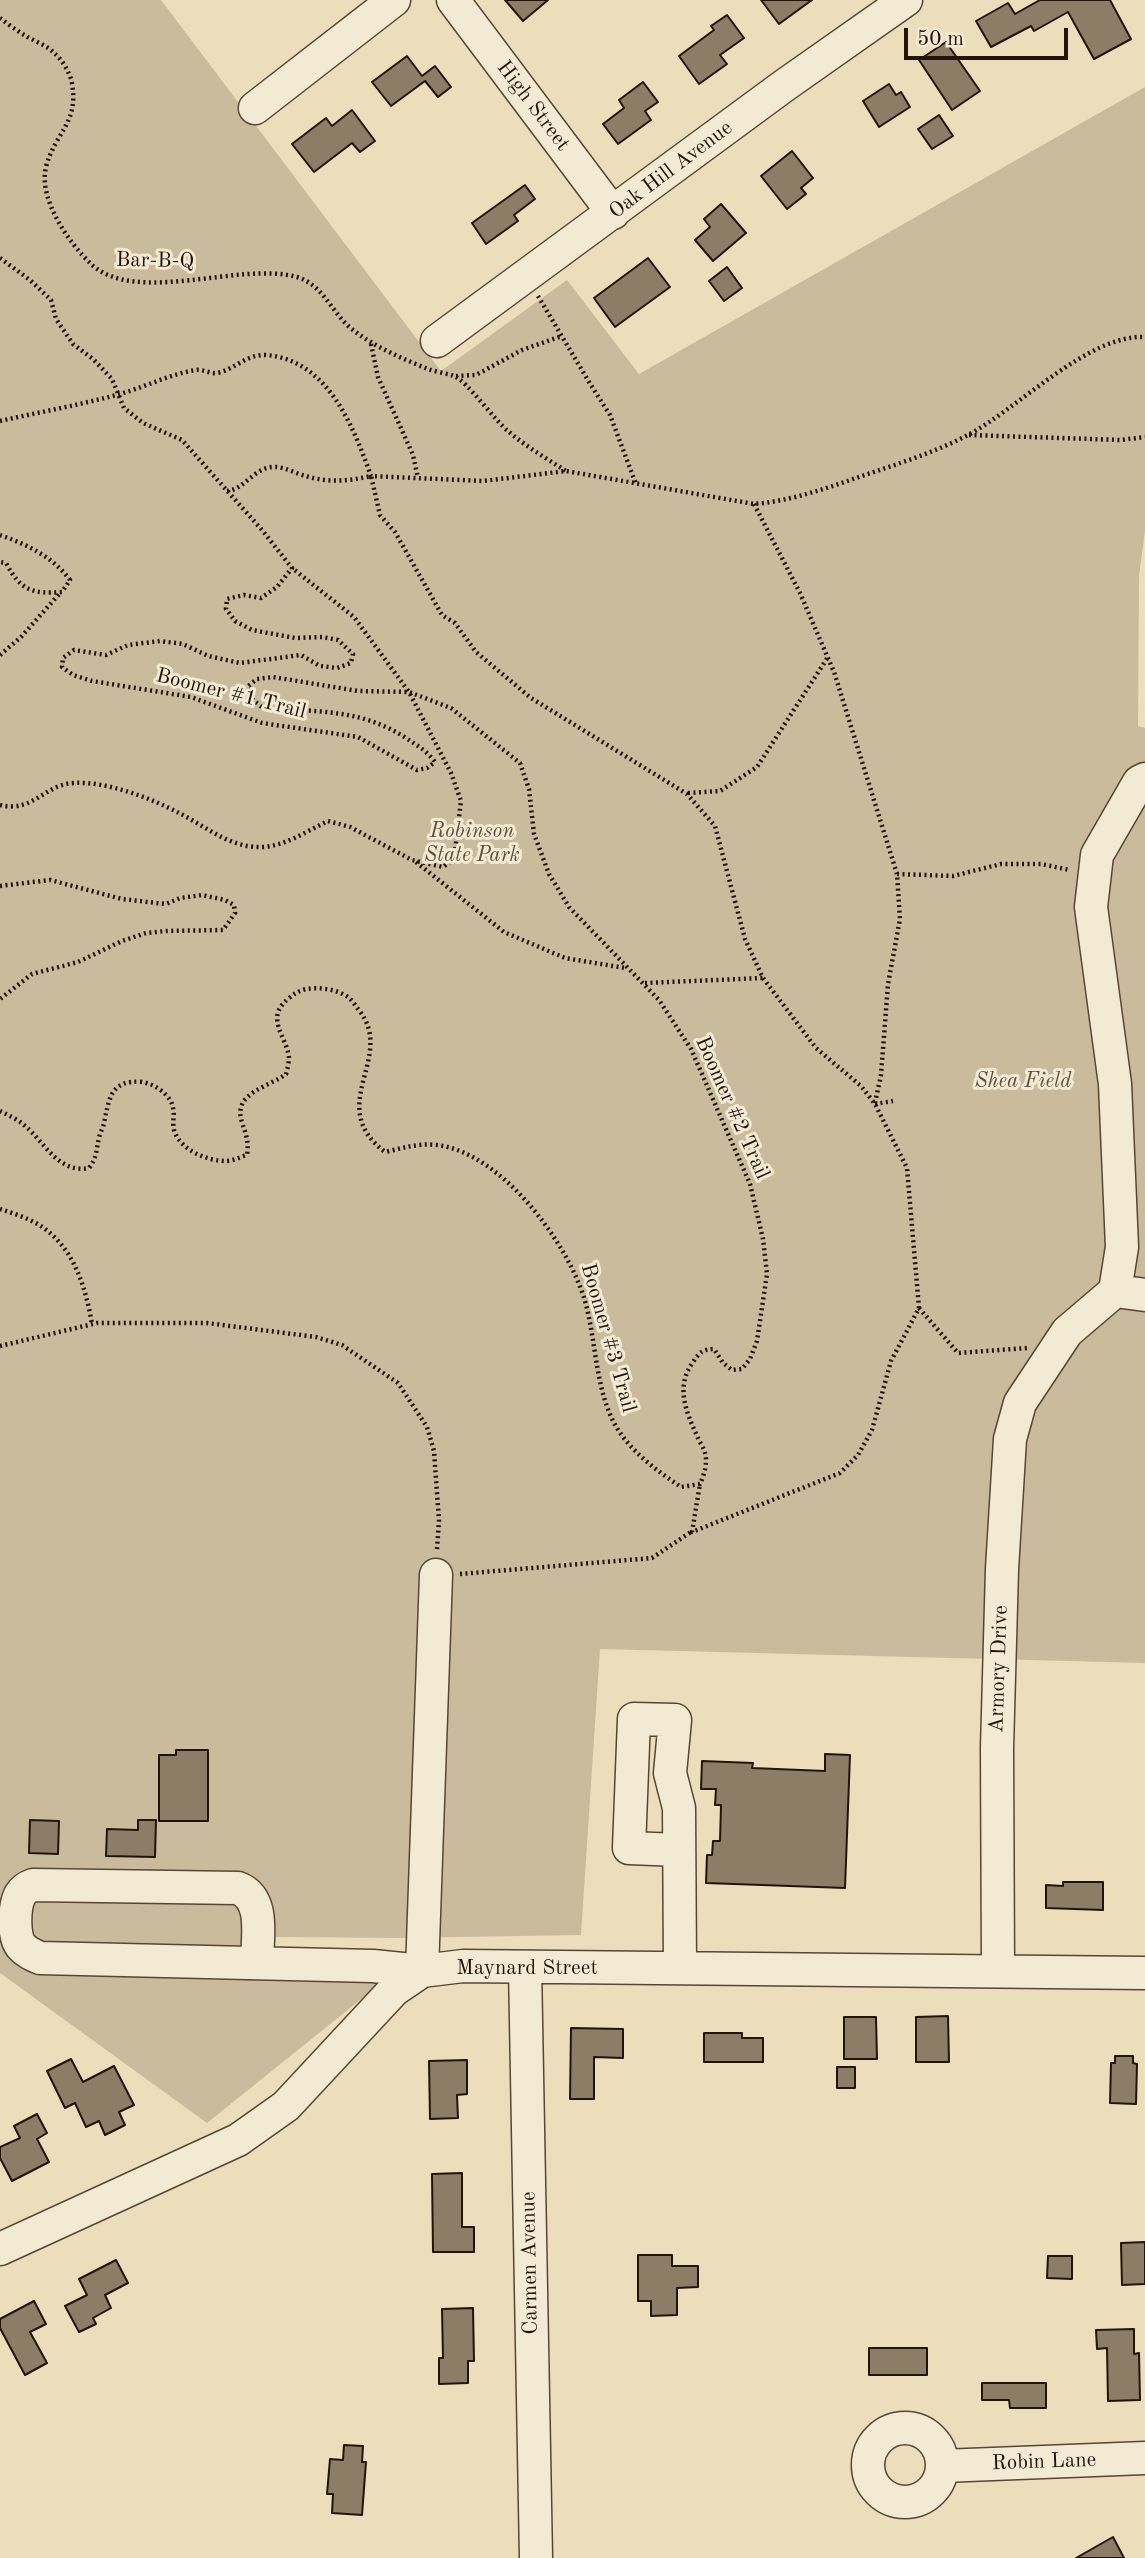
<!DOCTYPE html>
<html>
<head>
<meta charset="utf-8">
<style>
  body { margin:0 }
  #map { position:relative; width:1145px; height:2558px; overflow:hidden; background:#eddebb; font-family:"Old Standard TT",serif }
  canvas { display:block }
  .scale { position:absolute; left:904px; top:28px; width:164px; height:32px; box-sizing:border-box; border:4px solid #23130d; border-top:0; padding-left:9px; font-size:21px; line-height:24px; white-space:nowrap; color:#23130d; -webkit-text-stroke:5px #f3ead3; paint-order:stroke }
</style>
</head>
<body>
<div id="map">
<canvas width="1145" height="2558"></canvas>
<div class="scale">50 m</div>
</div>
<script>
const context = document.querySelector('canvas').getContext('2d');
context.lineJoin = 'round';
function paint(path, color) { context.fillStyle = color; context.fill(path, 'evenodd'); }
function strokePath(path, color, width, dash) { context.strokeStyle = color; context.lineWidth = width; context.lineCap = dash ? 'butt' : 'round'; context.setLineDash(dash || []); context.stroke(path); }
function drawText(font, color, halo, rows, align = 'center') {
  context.font = font + ' "Old Standard TT",serif'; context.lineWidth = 6; context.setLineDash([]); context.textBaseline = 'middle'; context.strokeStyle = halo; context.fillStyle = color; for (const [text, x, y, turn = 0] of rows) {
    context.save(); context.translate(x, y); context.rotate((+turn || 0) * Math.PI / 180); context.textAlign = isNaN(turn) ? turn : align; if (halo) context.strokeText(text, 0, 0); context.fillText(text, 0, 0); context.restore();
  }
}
paint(new Path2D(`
  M 0,0 L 161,0 L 441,371 L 567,280 L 639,374 L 1145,87 L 1145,531 L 1139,576 L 1138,726 L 1145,728 L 1145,1663 L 600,1649 L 581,1935 L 398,1938 L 271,1937 L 257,1962 L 385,1980 L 207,2123 L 0,1973 Z`), '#cbbb9d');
const building = new Path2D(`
  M 505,0 L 548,0 L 523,21 Z
  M 761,0 L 812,0 L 779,24 Z
  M 1040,0 L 1110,0 L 1131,39 L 1094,59 L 1068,12 L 1034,31 L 1031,26 L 991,47 L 976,21 L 1008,3 L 1015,14 Z
  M 727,15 L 744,38 L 720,55 L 727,64 L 699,84 L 679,56 L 714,30 L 711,26 Z
  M 946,42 L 980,91 L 952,110 L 919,60 Z
  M 407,56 L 422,76 L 435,66 L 451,87 L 438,97 L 425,81 L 391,106 L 372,82 Z
  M 643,82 L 658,102 L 645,111 L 651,120 L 618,144 L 603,124 L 624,108 L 619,100 Z
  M 889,84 L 896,95 L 901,92 L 910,107 L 879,127 L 863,101 Z
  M 352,110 L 375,141 L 360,152 L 352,143 L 314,172 L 292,144 L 326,118 L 332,126 Z
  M 939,115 L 953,136 L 932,149 L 918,129 Z
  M 792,151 L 813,178 L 801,188 L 806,194 L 787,209 L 761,176 Z
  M 525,185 L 535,199 L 514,215 L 518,221 L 486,244 L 472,223 Z
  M 721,204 L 746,233 L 713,261 L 695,240 L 710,227 L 704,219 Z
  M 648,258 L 670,287 L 615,327 L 594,298 Z
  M 727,267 L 742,288 L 724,301 L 709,281 Z
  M 176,1750 L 208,1750 L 208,1821 L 159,1821 L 159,1755 L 176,1755 Z
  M 825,1754 L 850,1755 L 845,1888 L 706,1883 L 707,1855 L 712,1855 L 713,1841 L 720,1841 L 721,1805 L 715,1805 L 716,1789 L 701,1789 L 702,1761 L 753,1763 L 752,1768 L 825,1771 Z
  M 30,1820 L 59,1821 L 58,1854 L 29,1853 Z
  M 138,1820 L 156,1820 L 155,1857 L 106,1856 L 107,1829 L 138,1830 Z
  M 1063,1882 L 1103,1882 L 1103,1910 L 1046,1908 L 1046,1885 L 1063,1886 Z
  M 948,2016 L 949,2062 L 916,2062 L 916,2017 Z
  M 844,2017 L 876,2017 L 877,2059 L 844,2059 Z
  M 571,2028 L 623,2029 L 623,2058 L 594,2057 L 594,2099 L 570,2099 Z
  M 704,2033 L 742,2033 L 742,2038 L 763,2038 L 763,2062 L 704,2062 Z
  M 1115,2056 L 1133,2056 L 1133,2063 L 1137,2064 L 1136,2104 L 1110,2103 L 1111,2063 L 1115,2063 Z
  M 71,2059 L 83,2082 L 114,2066 L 134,2105 L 119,2112 L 125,2125 L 105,2135 L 99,2121 L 86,2127 L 75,2103 L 65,2108 L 47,2071 Z
  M 467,2060 L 467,2094 L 457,2095 L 458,2118 L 430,2119 L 429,2061 Z
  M 837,2067 L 855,2067 L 855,2088 L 837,2088 Z
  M 37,2114 L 47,2133 L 37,2139 L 49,2162 L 12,2181 L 0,2158 L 0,2147 L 20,2138 L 14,2126 Z
  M 462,2173 L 462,2227 L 474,2227 L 474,2252 L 433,2252 L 432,2174 Z
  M 1145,2242 L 1145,2284 L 1122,2285 L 1121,2243 Z
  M 638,2255 L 672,2255 L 672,2266 L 698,2266 L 698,2287 L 677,2288 L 677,2315 L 651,2316 L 651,2301 L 638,2301 Z
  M 1048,2256 L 1072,2256 L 1072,2279 L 1047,2278 Z
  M 116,2260 L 128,2283 L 105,2295 L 111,2308 L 93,2318 L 96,2324 L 79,2332 L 65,2306 L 87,2295 L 79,2279 Z
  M 34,2301 L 46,2324 L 30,2332 L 47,2363 L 25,2375 L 0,2328 L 0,2319 Z
  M 473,2308 L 474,2361 L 468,2361 L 468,2383 L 439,2384 L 439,2358 L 443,2358 L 442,2309 Z
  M 1134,2329 L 1134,2354 L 1139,2353 L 1140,2400 L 1108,2401 L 1107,2348 L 1097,2349 L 1096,2330 Z
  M 869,2348 L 927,2348 L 927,2375 L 869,2375 Z
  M 982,2383 L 1046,2383 L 1046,2408 L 1010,2408 L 1009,2400 L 982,2400 Z
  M 344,2445 L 363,2446 L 362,2462 L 366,2462 L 362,2515 L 332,2513 L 333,2494 L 327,2494 L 330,2459 L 343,2460 Z
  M 1113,2537 L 1124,2558 L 1076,2558 Z`);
paint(building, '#8c7d67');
strokePath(building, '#23130d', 2);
const minor = new Path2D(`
  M 453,0 L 613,213
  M 255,108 L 394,0
  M 437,341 L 785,85 L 906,0
  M 1115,1291 L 1145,1295
  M 679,1850 L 629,1848 L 634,1719 L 675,1720 L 670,1773 L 679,1808 L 680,1968
  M 257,1963 C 257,1938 266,1899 238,1888 L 33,1885 C 27,1887 23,1890 20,1895 C 14,1907 13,1936 21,1946 C 26,1952 33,1955 40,1958 L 373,1966 L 422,1971 L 436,1575
  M 525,1967 L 536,2558
  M 998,1971 L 997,1748 L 1002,1569 L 1010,1439 L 1020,1403 L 1067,1332 L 1115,1291 L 1122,1247 L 1115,1084 L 1091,907 L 1097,855 L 1139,782 L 1145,779
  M 0,2249 L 238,2140 L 286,2106 L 394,1990 L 422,1971 L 463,1966 L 1145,1973
  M868 2465a37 37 0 1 1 74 0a37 37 0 1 1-74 0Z
  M 942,2466 L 1145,2458`);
strokePath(minor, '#564638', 35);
strokePath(new Path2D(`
  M 0,18 C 8,24 17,31 26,36 C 34,41 46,45 53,52 C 62,59 70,73 72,83 C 79,124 55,132 46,167 C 38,199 69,243 91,264 C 136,306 240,261 297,277 C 324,285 332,314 353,330 C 375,347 403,359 428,369 C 436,372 446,373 454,376 C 467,381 495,421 509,432 C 527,447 547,459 566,471
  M 0,258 L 30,280 L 51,300 L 56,319 L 73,344 L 93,359 L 112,379 L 124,408 L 143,423 L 182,440 L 262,530 L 292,568 L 277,587 L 261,598 L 244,595 L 227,599 L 226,609 L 235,621 L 252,630 L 295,638 L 322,637 L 338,640 L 353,654 L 351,663 L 337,668 L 320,666 L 301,655 L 240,663 L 208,656 L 183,644 L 160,641 L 128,645 L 106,655 L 74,650 L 63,658 L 62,667 L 73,675 L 92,681 L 191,697 L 262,723 L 358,737 L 417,770 L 427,768 L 435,762 C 427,751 418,746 406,738 C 360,708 315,712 263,708 L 253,700 L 247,687 L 257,679 L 273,677 L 358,691 L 409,692 L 451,708 L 520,763 L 529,789 L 534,834 L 549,874 L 569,907 L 659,1000 L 691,1049 L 750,1184 L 763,1239 L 767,1274 L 757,1341 L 750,1359 L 742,1369 L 732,1370 L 723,1363 L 714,1349 C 703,1349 699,1353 693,1362 C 675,1387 686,1412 698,1438 C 700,1443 704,1448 705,1453 C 708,1463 704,1475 700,1484 L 681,1487 C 656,1470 627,1449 613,1421 C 595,1384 596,1340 585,1301 C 568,1243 502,1153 437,1145 C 418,1143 403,1148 385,1152 C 323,1105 398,1057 358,1009 C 355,1005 352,1000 348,997 C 336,989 320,987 306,989 C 298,991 294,994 288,999 C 264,1019 287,1036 289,1058 C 289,1063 287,1070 286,1074 C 269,1087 232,1093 242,1122 C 246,1135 249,1142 247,1155 C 240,1157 233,1161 226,1161 C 207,1161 180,1150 174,1130 C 172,1123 175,1115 173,1108 C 171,1095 155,1084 142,1082 C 110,1079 109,1100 104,1123 C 103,1128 100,1133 99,1138 C 96,1150 97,1158 89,1168 C 58,1174 44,1141 24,1125 C 17,1119 8,1115 0,1111
  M 538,296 L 589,382 L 610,415 L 636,484
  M 371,344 L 378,377 L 413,455 L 418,478
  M 456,376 L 476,375 L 522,350 L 562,336
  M 0,421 C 40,412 80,405 120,394 C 145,387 170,374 196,370 C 203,369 210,374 217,373 C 234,370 246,354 266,355 C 328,360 353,426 371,476 L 483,481 L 566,471 L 754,504 C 791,501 827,488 862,476 C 897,464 933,453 966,436 C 1017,410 1088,334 1145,337
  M 969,435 L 1121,440 L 1145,437
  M 227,491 C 244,490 255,466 275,467 C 285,467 297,474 306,476 C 328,483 349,481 371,476 L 380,515 L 395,532 L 442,615 L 455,623 L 476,652 L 531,698 L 687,794 L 715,826 L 745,939 L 763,978 L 816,1048 L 861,1086 L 875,1104 L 907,1168 L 919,1308 L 891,1361 L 872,1430 L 858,1455 L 840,1473 L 692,1532 L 700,1484
  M 754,504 L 800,593 L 834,672 L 897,874 L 900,919 L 888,984 L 881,1075 L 875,1103
  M 0,535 C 26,544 53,557 70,580 L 62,592 C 32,594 21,591 6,563 L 0,562
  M 0,655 L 21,637 L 61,592
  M 688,793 L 720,791 L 757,767 L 828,657
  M 0,805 C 33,813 45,784 74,783 C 107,781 153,799 181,814 C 208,828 232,849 264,847 C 287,845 307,831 328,821 L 350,827 L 412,860 L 443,867 L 454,859 L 461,801 L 451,773 L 409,692 L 354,617 L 292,568
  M 416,862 L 504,932 L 565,958 L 625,968
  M 897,874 L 953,876 L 1001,864 L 1041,864 L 1070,870
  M 0,886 L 50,880 L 122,899 L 166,904 L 180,898 L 202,895 L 225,900 L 234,905 L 235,913 L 223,930 L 166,931 L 146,933 L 122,941 L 78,962 L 32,974 L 0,999
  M 645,983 L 763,978
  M 875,1104 L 893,1101
  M 0,1209 C 15,1214 32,1219 45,1229 C 75,1251 86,1289 92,1324
  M 919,1308 L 958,1353 L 1027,1348
  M 0,1346 L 97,1323 L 207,1323 L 316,1337 L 342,1345 L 398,1383 L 427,1427 L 434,1451 L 439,1521 L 437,1549
  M 460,1574 L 652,1558 L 691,1532`), '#23130d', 4.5, [2, 3.5]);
strokePath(minor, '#f3ead3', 32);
drawText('21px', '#23130d', '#f3ead3', [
  ["High Street",533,106,53],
  ["Oak Hill Avenue",671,170,-37],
  ["Bar-B-Q",155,261,1],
  ["Boomer #1 Trail",231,694,14],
  ["Boomer #2 Trail",732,1108,66],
  ["Boomer #3 Trail",608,1338,74],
  ["Armory Drive",999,1669,-88],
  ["Maynard Street",527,1968],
  ["Carmen Avenue",530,2263,-91],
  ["Robin Lane",1044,2462,-2]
]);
drawText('italic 21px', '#5e4e3f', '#f3ead3', [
  ["Robinson",472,831],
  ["State Park",472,855],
  ["Shea Field",1023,1081]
]);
</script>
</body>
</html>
